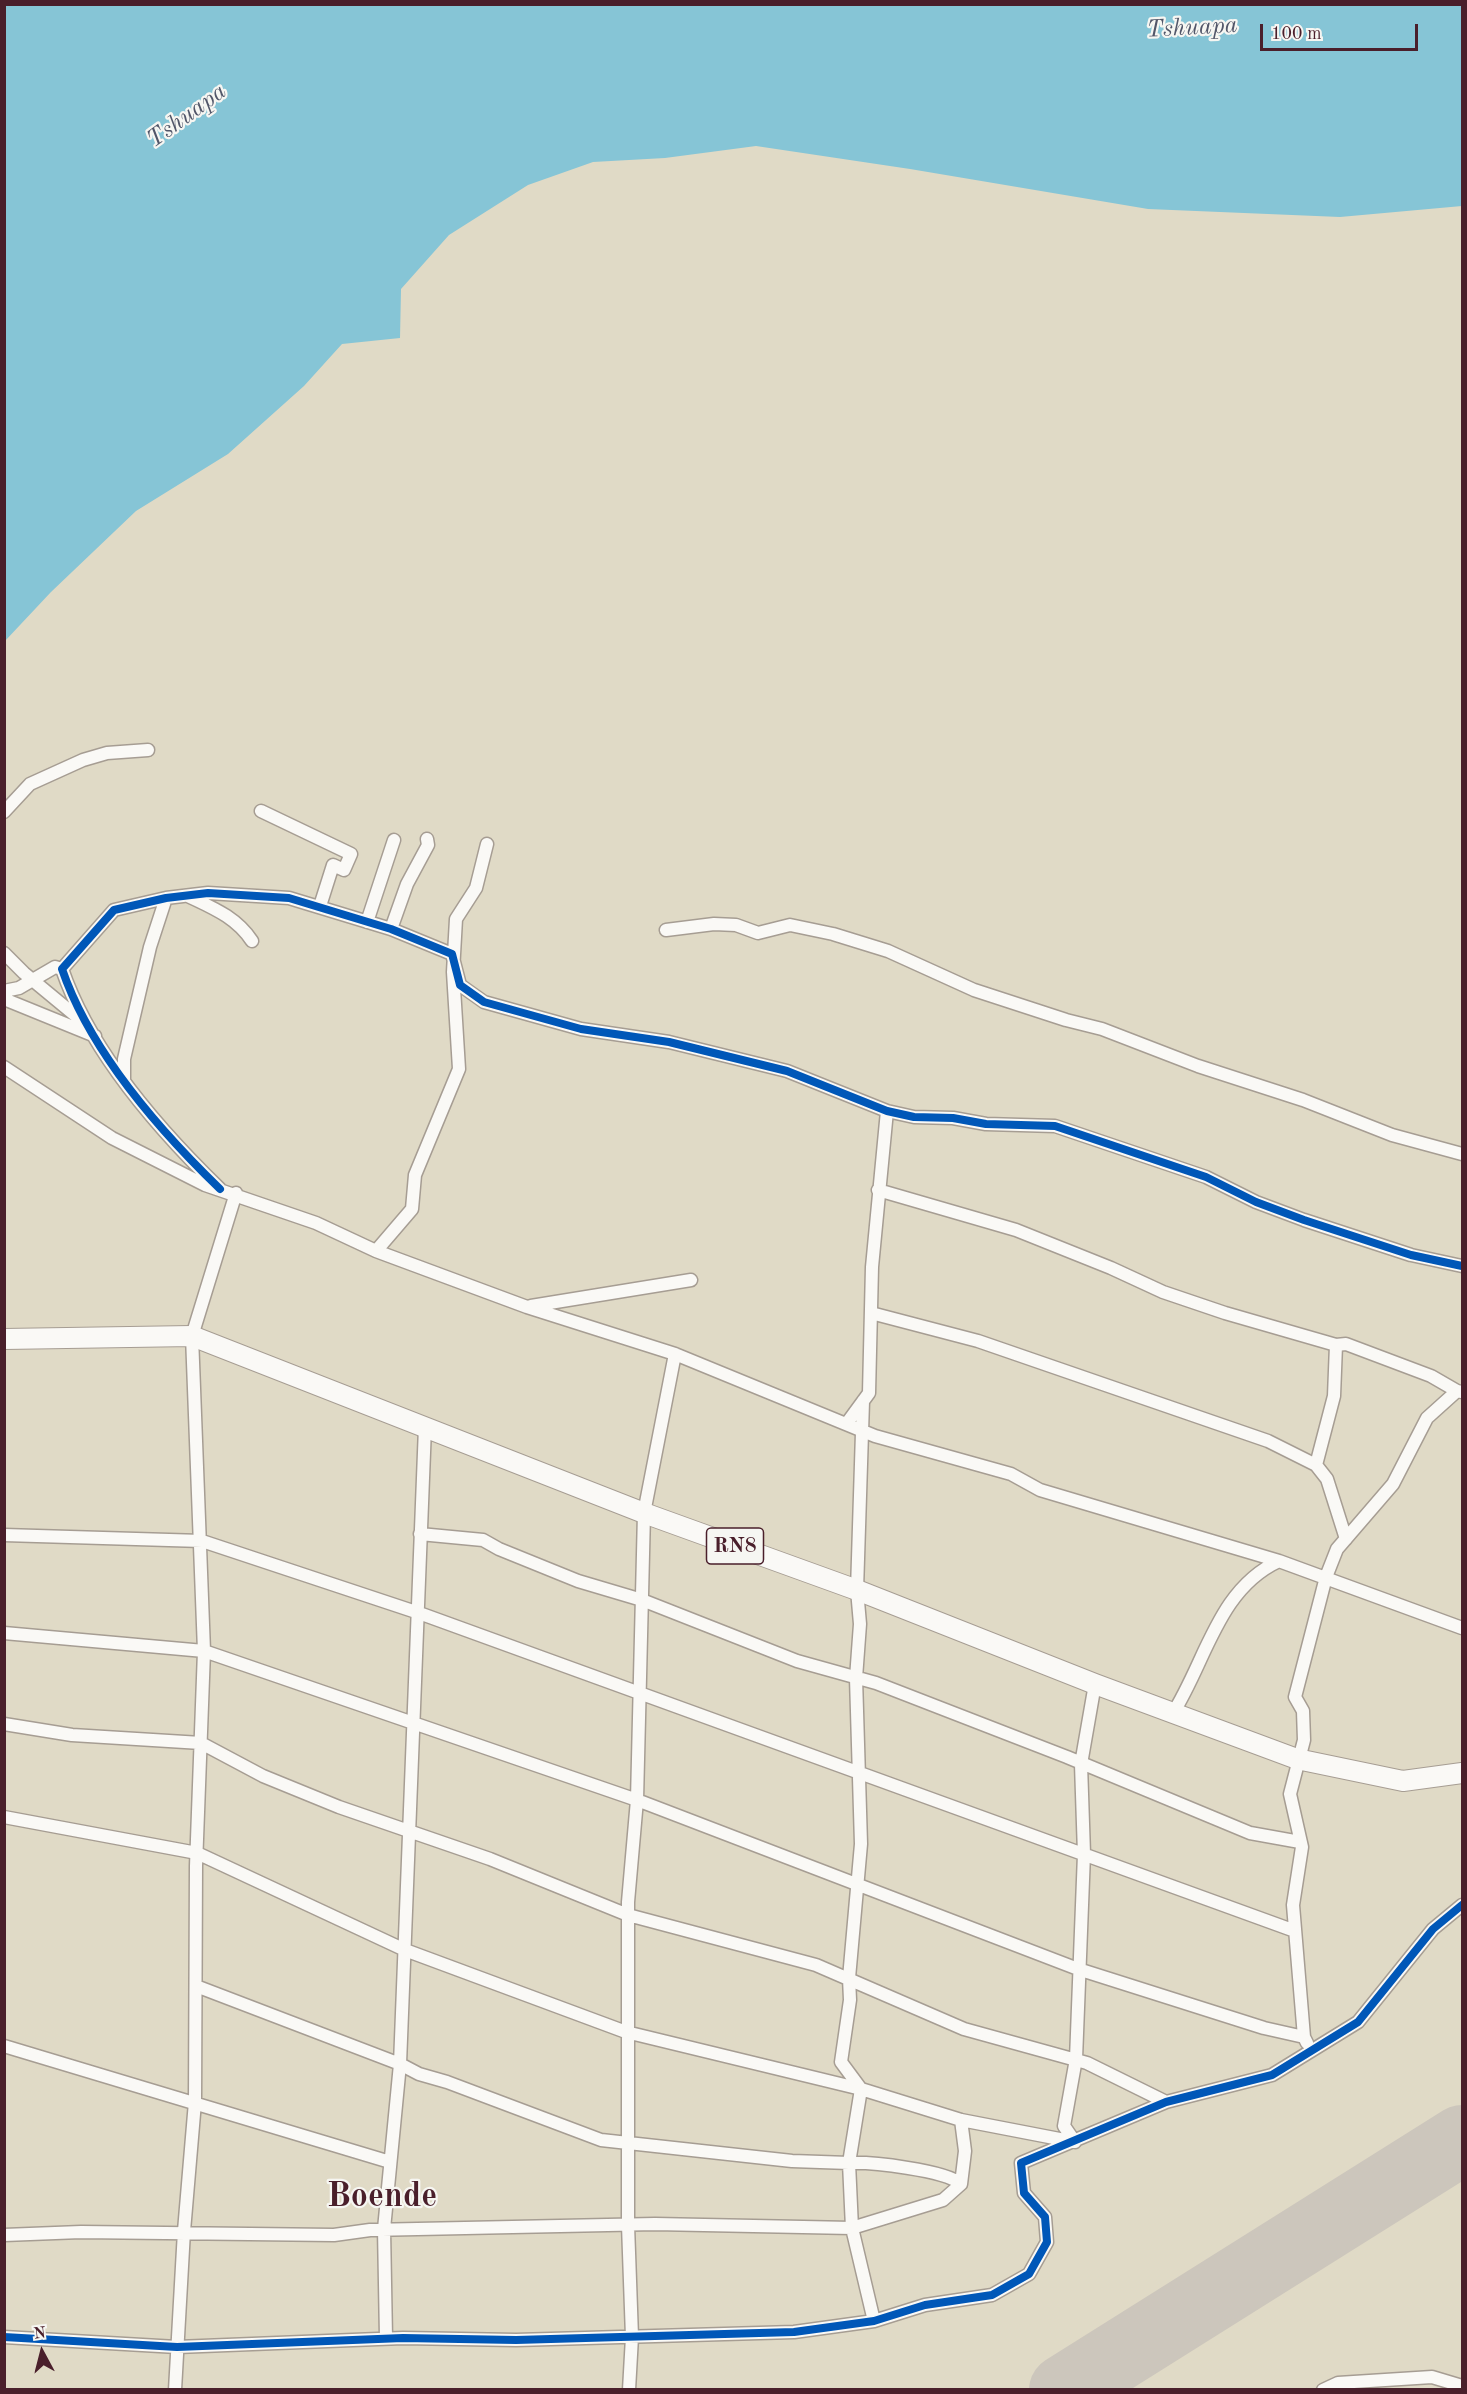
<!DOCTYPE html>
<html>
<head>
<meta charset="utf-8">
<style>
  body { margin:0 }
  #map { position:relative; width:1467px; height:2394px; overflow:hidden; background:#e0dac6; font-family:"Old Standard TT",serif }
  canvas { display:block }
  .frame { position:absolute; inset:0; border:6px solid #4a1f2b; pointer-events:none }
  .north { position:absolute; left:12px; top:2322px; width:60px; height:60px; -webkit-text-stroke:4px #f6f6f2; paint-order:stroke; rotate:353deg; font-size:16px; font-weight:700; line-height:24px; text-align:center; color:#4a1f2b }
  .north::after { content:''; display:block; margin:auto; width:21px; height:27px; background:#4a1f2b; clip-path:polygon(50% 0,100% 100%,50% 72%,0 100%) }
  .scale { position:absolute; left:1260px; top:24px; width:158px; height:27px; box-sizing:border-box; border:3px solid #4a1f2b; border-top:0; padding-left:8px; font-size:18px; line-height:21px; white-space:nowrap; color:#4a1f2b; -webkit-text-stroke:4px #f6f6f2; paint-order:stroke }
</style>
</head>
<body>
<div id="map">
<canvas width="1467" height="2394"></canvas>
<div class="frame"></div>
<div class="north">N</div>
<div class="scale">100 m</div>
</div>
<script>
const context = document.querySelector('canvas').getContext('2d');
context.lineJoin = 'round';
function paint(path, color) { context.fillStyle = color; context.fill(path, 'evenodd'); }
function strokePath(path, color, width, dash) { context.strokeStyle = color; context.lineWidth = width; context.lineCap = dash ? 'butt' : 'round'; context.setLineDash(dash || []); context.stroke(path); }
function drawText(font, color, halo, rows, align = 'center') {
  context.font = font + ' "Old Standard TT",serif'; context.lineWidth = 4.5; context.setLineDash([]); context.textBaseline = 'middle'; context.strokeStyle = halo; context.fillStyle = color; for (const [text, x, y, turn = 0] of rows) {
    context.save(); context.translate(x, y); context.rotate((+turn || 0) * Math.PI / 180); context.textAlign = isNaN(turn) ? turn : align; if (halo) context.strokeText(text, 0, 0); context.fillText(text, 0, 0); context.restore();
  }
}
paint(new Path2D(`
  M 5,4 L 1462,5 L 1462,206 L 1340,217 L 1148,209 L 910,169 L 756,146 L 665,158 L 593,162 L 528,185 L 449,235 L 401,289 L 400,338 L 342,344 L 304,386 L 228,454 L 136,511 L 51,592 L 5,641 Z`), '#86c5d6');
strokePath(new Path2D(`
  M 1064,2390 L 1462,2140`), '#ccc6bc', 70);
const minor = new Path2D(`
  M 261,811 L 351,854 L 344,870 L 333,865 L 320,906
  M 4,812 L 30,784 L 83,760 L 107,753 L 148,750
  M 188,896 C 213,908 236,917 252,941
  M 367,922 L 394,840
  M 391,929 L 407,884 L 428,845 L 427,839
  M 666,930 L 714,924 L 736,925 L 758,933 L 790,925 L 833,934 L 888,951 L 974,990 L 1066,1020 L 1102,1029 L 1198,1066 L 1303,1100 L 1392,1135 L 1462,1154
  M 4,953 L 24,973 L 82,1021
  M 4,991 L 19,988 L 55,967 L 62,969
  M 4,999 L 95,1036
  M 4,1067 L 112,1138 L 205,1185 L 316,1223 L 376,1251 L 527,1307 L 675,1354 L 875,1436 L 1011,1474 L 1040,1490 L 1279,1561 L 1462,1628
  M 124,1080 L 124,1059 L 150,947 L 166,898
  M 220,1189 C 158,1129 90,1051 62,969 L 114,910 L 166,898 L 208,893 L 289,898 L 391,929 L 452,954 L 460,985 L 484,1002 L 581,1029 L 669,1042 L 787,1071 L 887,1111 L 914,1117 L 953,1118 L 986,1124 L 1055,1126 L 1206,1177 L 1256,1202 L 1304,1220 L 1411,1255 L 1462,1266
  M 878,1190 L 1016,1230 L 1111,1268 L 1163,1292 L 1225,1313 L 1336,1345
  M 376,1251 L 412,1209 L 415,1175 L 459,1069 L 453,972 L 456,919 L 476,888 L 487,844
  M 531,1306 L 691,1280
  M 871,1313 L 978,1341 L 1268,1441 L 1316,1465 L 1327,1479 L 1346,1539
  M 847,1423 L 869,1393 L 872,1267 L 887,1111
  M 1316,1465 L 1334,1396 L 1336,1345 L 1346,1344 L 1431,1376 L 1457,1391
  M 420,1534 L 483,1540 L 499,1549 L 578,1581 L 642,1600 L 797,1661 L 876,1683 L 1067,1757 L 1250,1833 L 1300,1842
  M 4,1535 L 202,1541 L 419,1613 L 1295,1931
  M 4,1633 L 204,1651 L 637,1800 L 1078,1969 L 1264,2028 L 1304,2037
  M 1173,1713 C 1206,1661 1218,1589 1279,1561
  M 4,1724 L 72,1735 L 201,1743 L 263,1776 L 339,1807 L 490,1859 L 628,1915 L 816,1965 L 964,2029 L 1087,2063 L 1166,2102
  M 4,1817 L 197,1853 L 405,1950 L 626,2032 L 861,2089 L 961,2120 L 1075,2142
  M 196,1986 L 400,2064 L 419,2074 L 447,2082 L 601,2140 L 792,2161 L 849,2163 L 861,2089 L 841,2062 L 850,2000 L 849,1978 L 861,1844 L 856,1678 L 860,1624 L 857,1590 L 863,1401
  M 1307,2043 L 1304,2037 L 1293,1905 L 1302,1847 L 1290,1794 L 1304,1740 L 1303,1711 L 1295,1697 L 1326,1577 L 1337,1549 L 1393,1484 L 1427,1418 L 1457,1391 L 1462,1392
  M 4,2046 L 390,2162
  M 1075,2142 L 1064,2126 L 1076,2059 L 1084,1854 L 1081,1764 L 1095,1684
  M 4,2235 L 81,2232 L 334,2235 L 370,2230 L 655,2224 L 852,2228 L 943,2200 L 961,2184 L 965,2151 L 961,2120
  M 874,2321 L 852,2228 L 849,2163 C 871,2162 945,2170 961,2184
  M 4,2337 L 177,2347 L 403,2338 L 516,2340 L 794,2332 L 874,2321 L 925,2305 L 992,2295 L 1029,2274 L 1047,2242 L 1045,2217 L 1024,2193 L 1021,2163 L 1166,2102 L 1272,2075 L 1358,2022 L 1433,1929 L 1462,1905
  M 386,2338 L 384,2229 L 400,2064 L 425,1427
  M 175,2390 L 184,2231 L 195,2102 L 196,1866 L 204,1651 L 192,1336 L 236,1193
  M 629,2390 L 632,2337 L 628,2225 L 628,1902 L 637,1800 L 644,1513 L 675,1354
  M 1323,2390 L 1338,2383 L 1432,2377 L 1462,2386`);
const primary = new Path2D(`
  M 4,1339 L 192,1336 L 644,1513 L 857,1590 L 1095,1684 L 1297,1759 L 1403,1781 L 1462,1773`);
strokePath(minor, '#a69d93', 15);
strokePath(primary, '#a69d93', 22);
strokePath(minor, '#faf9f6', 12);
strokePath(primary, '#faf9f6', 20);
strokePath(new Path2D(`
  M 220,1189 C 158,1129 90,1051 62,969 L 114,910 L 166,898 L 208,893 L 289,898 L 391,929 L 452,954 L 460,985 L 484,1002 L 581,1029 L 669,1042 L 787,1071 L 887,1111 L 914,1117 L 953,1118 L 986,1124 L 1055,1126 L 1206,1177 L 1256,1202 L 1304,1220 L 1411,1255 L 1462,1266
  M 4,2337 L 177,2347 L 403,2338 L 516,2340 L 794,2332 L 874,2321 L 925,2305 L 992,2295 L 1029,2274 L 1047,2242 L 1045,2217 L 1024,2193 L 1021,2163 L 1166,2102 L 1272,2075 L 1358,2022 L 1433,1929 L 1462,1905`), '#0057b8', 8);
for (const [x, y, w] of [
  [735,1546,57]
]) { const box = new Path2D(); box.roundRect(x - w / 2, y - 18, w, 36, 4.5); context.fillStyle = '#f6f6f2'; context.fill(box); strokePath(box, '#4a1f2b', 1.5); }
drawText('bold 21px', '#4a1f2b', null, [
  ["RN8",735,1546]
]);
drawText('italic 24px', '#515669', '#f6f6f2', [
  ["Tshuapa",1192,28,-3],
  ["Tshuapa",187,116,-36]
]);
drawText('bold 34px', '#4a1f2b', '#f6f6f2', [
  ["Boende",382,2197]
]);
</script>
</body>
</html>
